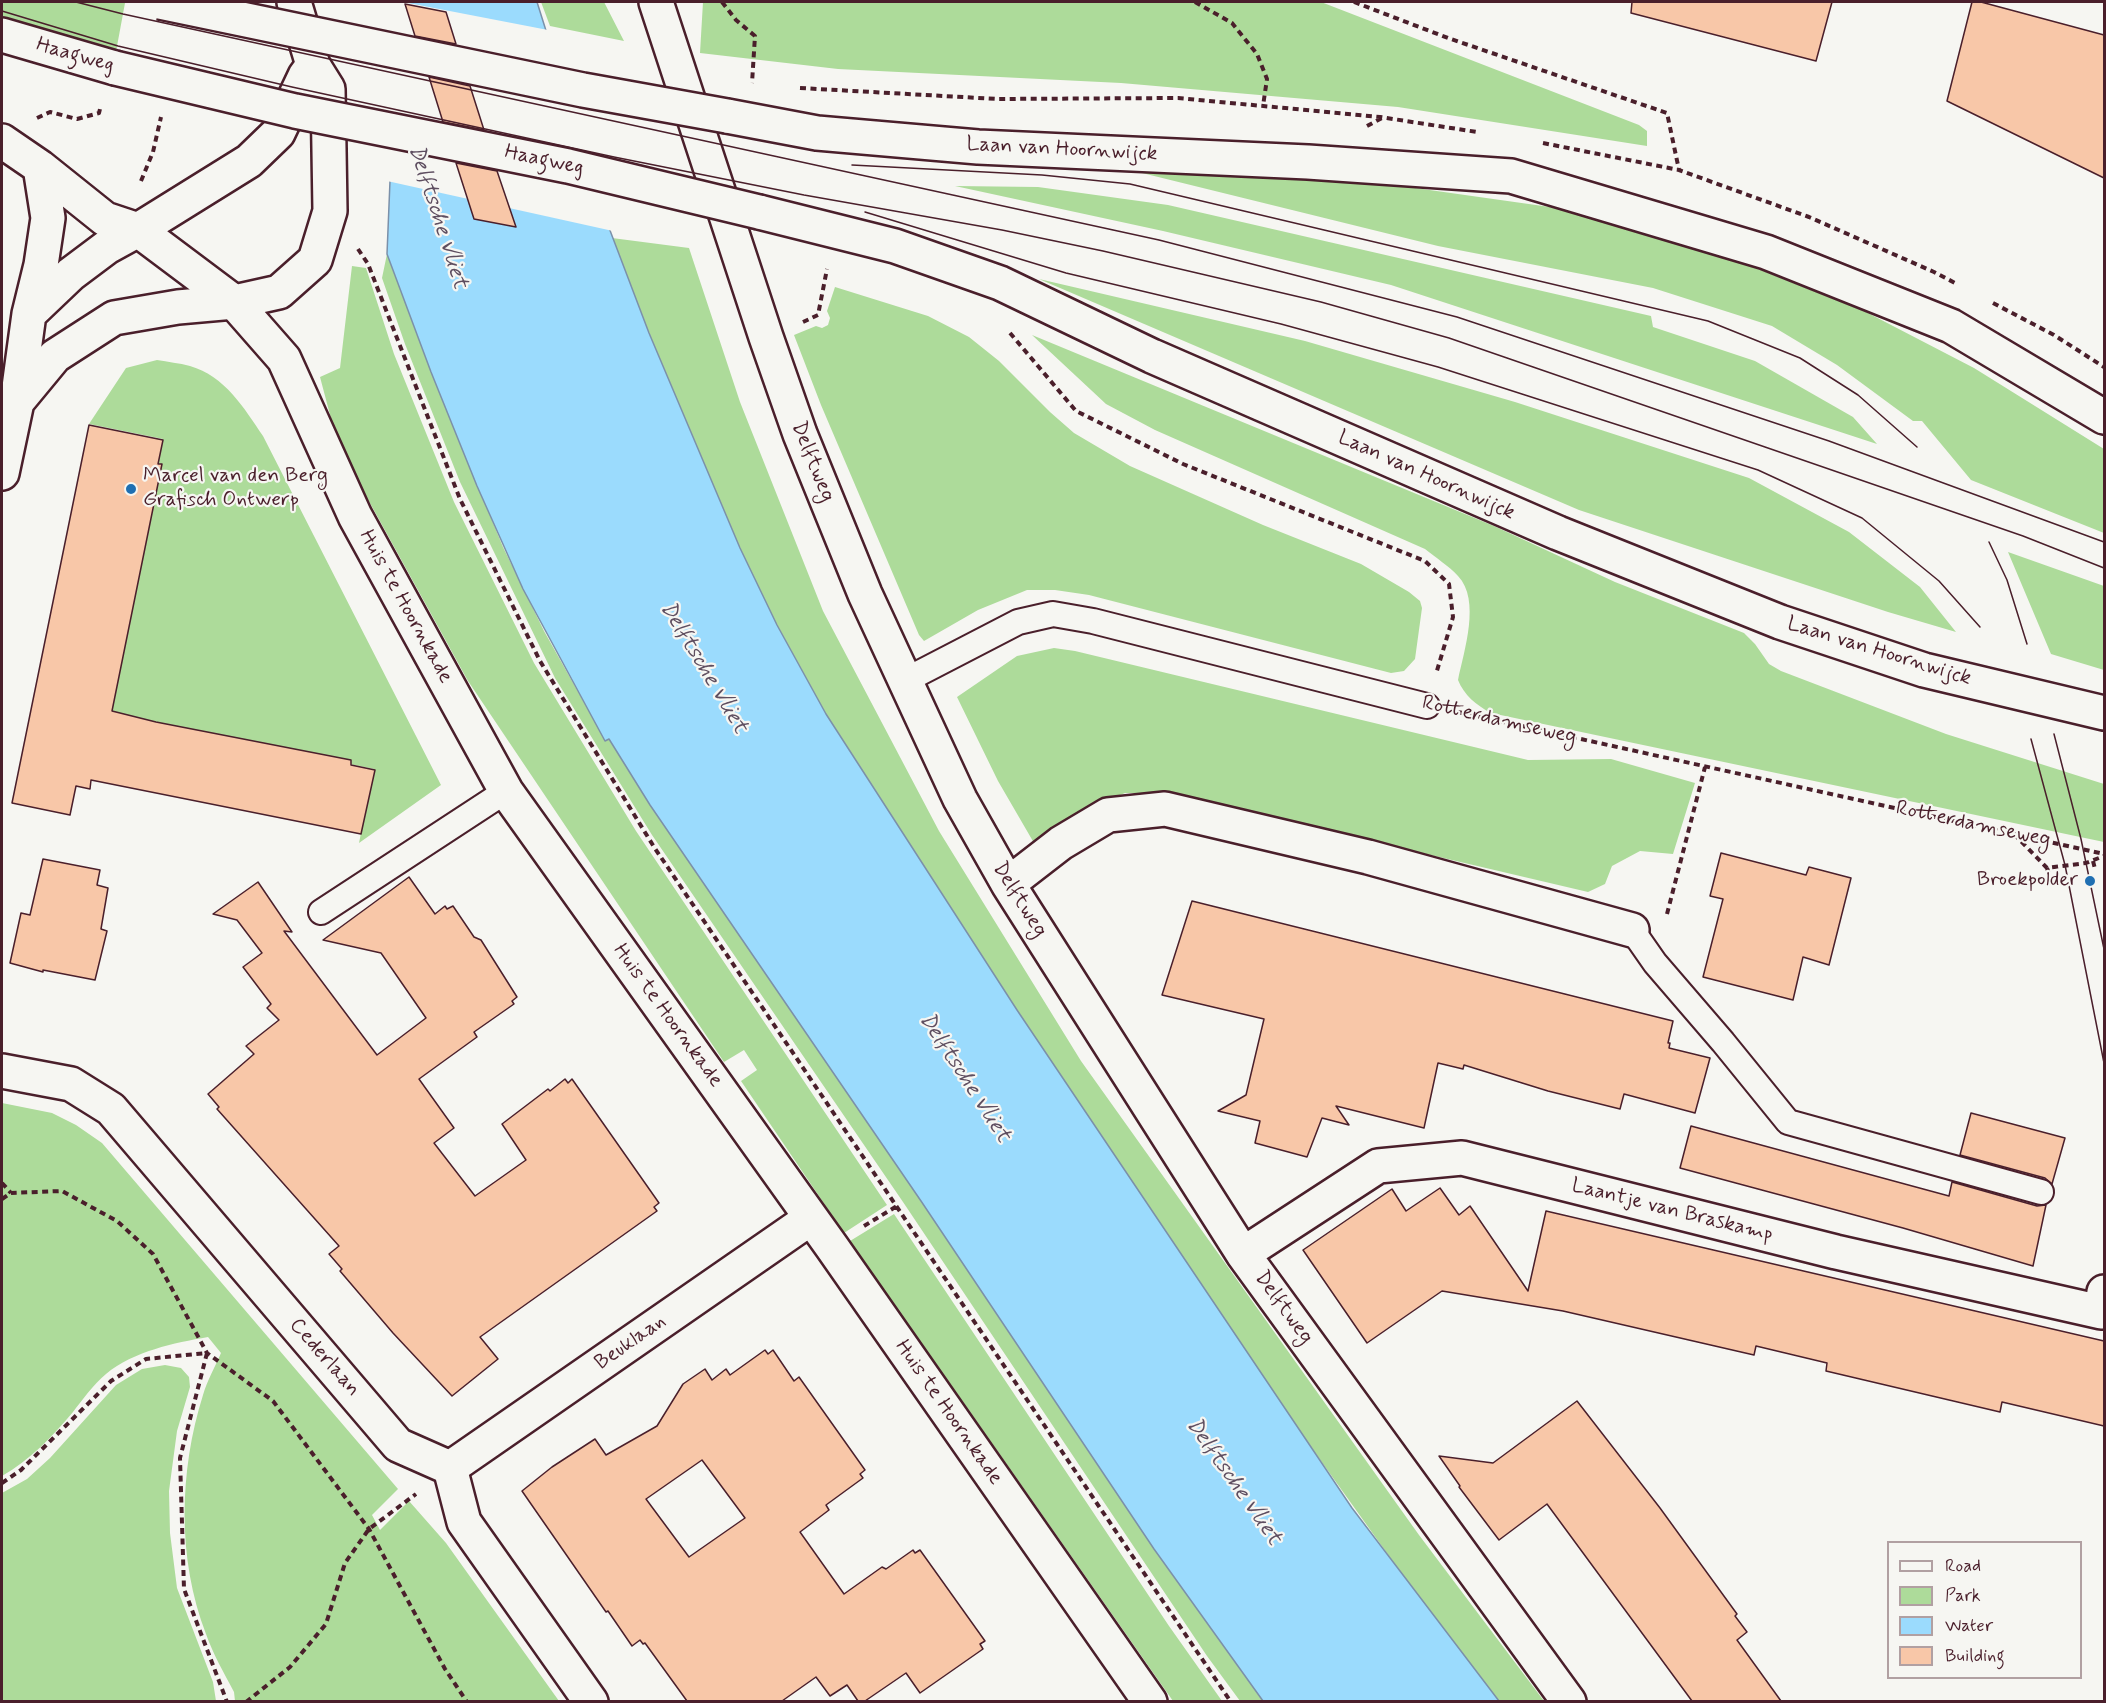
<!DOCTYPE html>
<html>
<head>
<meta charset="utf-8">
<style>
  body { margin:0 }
  #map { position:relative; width:2106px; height:1703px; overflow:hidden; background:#f6f6f2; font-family:Mynerve,sans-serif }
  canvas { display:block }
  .frame { position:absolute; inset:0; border:3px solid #4a1f2b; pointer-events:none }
  .legend { position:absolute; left:1887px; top:1541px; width:195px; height:138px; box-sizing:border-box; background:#f6f6f2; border:2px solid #b1a0a2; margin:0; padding:8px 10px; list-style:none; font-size:18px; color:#4a1f2b }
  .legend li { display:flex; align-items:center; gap:12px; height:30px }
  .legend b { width:30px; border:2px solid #b1a0a2 }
</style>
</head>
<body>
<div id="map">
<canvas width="2106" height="1703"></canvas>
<div class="frame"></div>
<ul class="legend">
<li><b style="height:8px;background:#f6f6f2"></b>Road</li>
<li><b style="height:16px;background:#addb9a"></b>Park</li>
<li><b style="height:16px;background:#9bdbfd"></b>Water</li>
<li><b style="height:16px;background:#f8c7a8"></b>Building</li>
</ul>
</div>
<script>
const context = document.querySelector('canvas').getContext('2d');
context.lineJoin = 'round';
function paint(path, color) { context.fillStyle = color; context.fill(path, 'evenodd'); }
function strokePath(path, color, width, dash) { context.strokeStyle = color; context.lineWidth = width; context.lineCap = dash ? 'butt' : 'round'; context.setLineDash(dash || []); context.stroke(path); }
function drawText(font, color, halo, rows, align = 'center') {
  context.font = font + ' Mynerve,sans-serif'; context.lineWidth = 4.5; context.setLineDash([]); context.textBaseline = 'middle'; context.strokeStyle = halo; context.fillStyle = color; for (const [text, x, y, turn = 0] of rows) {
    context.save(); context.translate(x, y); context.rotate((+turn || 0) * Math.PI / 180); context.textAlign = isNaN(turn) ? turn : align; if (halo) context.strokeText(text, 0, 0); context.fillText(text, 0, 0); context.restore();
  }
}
paint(new Path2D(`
  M 2,2 L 125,3 L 115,57 L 2,22 Z
  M 541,2 L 604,2 L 624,41 L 550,26 Z
  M 703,2 L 1321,2 L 1639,125 L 1647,131 L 1647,146 L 1398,107 L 1121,83 L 838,69 L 700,53 Z
  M 1156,167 L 1380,183 L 1557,208 L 1728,257 L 1866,312 L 1974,368 L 2104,449 L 2104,533 L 1971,480 L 1922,421 L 1913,421 L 1837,365 L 1772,326 L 1653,288 L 1438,246 L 1142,173 Z
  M 955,186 L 1038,187 L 1168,205 L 1651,316 L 1653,327 L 1755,361 L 1853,417 L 1877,444 L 1391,285 L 1163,231 Z
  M 612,238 L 689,248 L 740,402 L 823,611 L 939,831 L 1081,1061 L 1419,1535 L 1544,1701 L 1497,1701 L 1429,1612 L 1283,1408 L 1017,1010 L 826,714 L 770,612 L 740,548 L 649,333 Z
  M 387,254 L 431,372 L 503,547 L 544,631 L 605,740 L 609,739 L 650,805 L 921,1201 L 1154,1549 L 1263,1701 L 1240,1701 L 1207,1656 L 903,1202 L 652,835 L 555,678 L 460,482 L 405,344 L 382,278 Z
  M 352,266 L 366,268 L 394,354 L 454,502 L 534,663 L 636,831 L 887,1205 L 844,1233 L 741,1081 L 757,1070 L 744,1050 L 724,1062 L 468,681 L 338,445 L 320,377 L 340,368 Z
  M 1039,279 L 1305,341 L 1515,402 L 1749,478 L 1849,532 L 1920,587 L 1956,632 L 1888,612 L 1579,510 Z
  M 835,287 L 928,316 L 969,337 L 999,361 L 1050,412 L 1074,433 L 1130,466 L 1263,525 L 1361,564 L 1409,592 L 1420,601 L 1422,608 L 1415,659 L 1404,671 L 1391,673 L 1089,595 L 1055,590 L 1027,590 L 978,610 L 924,641 L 919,635 L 821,405 L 794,335 L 816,326 L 822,328 L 828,325 L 830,318 L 827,311 Z
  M 1032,335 L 1494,526 L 1615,582 L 1744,633 L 1755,644 L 1769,664 L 1781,671 L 1946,734 L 2104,784 L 2104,842 L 1491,713 C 1476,705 1464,695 1458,680 C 1464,651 1481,600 1458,576 C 1449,566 1436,558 1425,549 L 1155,430 L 1106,404 Z
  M 157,360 C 168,362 179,363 190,366 C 225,376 244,408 263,436 L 441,785 L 359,843 L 374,769 L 106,715 L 163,439 L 89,424 L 126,368 Z
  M 2008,552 L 2104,586 L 2104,670 L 2051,654 Z
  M 1054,648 L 1075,651 L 1528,760 L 1611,759 L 1695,783 L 1673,854 L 1640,851 L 1612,866 L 1605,884 L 1588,892 L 1167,793 L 1125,793 L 1103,802 L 1034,843 L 998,781 L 957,697 L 1017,656 Z
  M 2,1103 L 52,1113 L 76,1125 L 102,1143 L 398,1489 L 372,1515 L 380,1530 L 409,1501 L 446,1543 L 559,1701 L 235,1701 L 234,1692 C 224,1673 213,1654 206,1634 C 177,1559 179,1471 203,1395 C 207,1381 215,1367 221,1353 L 208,1337 C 174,1343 134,1351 106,1374 C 93,1385 83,1399 73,1412 C 52,1437 30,1460 2,1476 Z
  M 894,1214 L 1169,1626 L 1222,1701 L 1173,1701 L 850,1241 Z
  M 165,1365 L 181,1368 L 189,1377 L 190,1387 L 177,1431 L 169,1491 L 170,1533 L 177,1588 L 213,1682 L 216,1701 L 2,1701 L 2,1493 L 27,1479 L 50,1458 L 116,1385 L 142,1369 Z`), '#addb9a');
const water = new Path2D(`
  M 330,2 L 537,2 L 603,212 L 649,333 L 740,548 L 777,625 L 826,714 L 1017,1010 L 1352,1508 L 1499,1701 L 1263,1701 L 1154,1549 L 921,1201 L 650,805 L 609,739 L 605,741 L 523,589 L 477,486 L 431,372 L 387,254 L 390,181 Z`);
paint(water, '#9bdbfd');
strokePath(water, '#7b90a9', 1.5);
paint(new Path2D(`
  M 327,2 L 403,2 L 548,30 L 613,231 L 387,181 L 368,135 L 345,67 Z`), '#f6f6f2');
const building = new Path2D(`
  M 1632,2 L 1832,2 L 1816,61 L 1631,13 Z
  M 1972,2 L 1981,2 L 2104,35 L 2104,178 L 1947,101 Z
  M 405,4 L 446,12 L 456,44 L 415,36 Z
  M 429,77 L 470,86 L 484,130 L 443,122 Z
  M 456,163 L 497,171 L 516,227 L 474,219 Z
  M 89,425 L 163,440 L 158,464 L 162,464 L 112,711 L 156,722 L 351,760 L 351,765 L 375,770 L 361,834 L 91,780 L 90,789 L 76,786 L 70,815 L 12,803 Z
  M 1721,853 L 1806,875 L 1809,867 L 1851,878 L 1829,965 L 1803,957 L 1793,1000 L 1703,977 L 1723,899 L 1710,896 Z
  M 43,859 L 100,870 L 97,885 L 108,888 L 101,929 L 107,931 L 95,980 L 43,970 L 43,972 L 10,963 L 21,913 L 30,915 Z
  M 409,877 L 435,914 L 445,906 L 447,909 L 453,906 L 474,937 L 481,940 L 517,997 L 512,1001 L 514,1004 L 474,1032 L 477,1037 L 419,1079 L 454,1128 L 434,1143 L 475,1196 L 526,1160 L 502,1124 L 548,1089 L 550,1091 L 565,1079 L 568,1083 L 572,1079 L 659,1203 L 654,1207 L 657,1211 L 480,1337 L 498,1359 L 452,1396 L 393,1333 L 340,1271 L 342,1269 L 329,1254 L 339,1246 L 217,1109 L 219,1107 L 208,1094 L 254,1054 L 246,1046 L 279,1020 L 267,1008 L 271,1004 L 243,967 L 262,953 L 237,920 L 213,914 L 258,882 L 292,932 L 284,931 L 377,1055 L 426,1018 L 381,953 L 323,940 Z
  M 1192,901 L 1673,1021 L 1668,1043 L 1670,1043 L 1669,1048 L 1710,1058 L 1695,1113 L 1624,1094 L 1620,1109 L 1548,1091 L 1464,1065 L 1463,1069 L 1438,1063 L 1424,1128 L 1336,1106 L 1349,1125 L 1322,1118 L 1307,1157 L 1255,1143 L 1260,1121 L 1218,1111 L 1246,1095 L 1264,1019 L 1162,995 Z
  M 1971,1113 L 2065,1138 L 2052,1184 L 2045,1178 L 1960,1155 Z
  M 1691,1126 L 1949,1196 L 1952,1182 L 2037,1206 L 2046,1205 L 2033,1266 L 1903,1228 L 1680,1168 Z
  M 1440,1188 L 1459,1215 L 1470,1206 L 1528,1291 L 1546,1211 L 2104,1341 L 2104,1426 L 2002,1402 L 2000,1412 L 1826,1371 L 1827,1363 L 1756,1346 L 1754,1355 L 1563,1311 L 1442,1291 L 1367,1343 L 1303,1250 L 1392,1189 L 1406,1211 Z
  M 765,1350 L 768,1354 L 773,1350 L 794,1381 L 799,1377 L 865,1470 L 860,1474 L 863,1478 L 826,1505 L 829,1510 L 800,1532 L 844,1594 L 882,1567 L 886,1569 L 913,1550 L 915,1553 L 920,1550 L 985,1641 L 980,1644 L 983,1649 L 920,1693 L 906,1673 L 865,1701 L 858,1701 L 847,1685 L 830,1696 L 816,1677 L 782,1701 L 687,1701 L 645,1643 L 643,1644 L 640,1640 L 632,1646 L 608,1611 L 606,1612 L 522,1491 L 552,1467 L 595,1439 L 606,1455 L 657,1426 L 683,1384 L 705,1369 L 712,1380 L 726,1369 L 730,1375 ZM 702,1460 L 745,1518 L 689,1557 L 646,1499 Z
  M 1577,1401 L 1660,1508 L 1737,1614 L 1735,1616 L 1747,1632 L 1737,1640 L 1781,1701 L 1692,1701 L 1547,1504 L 1499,1540 L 1459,1487 L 1460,1486 L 1439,1456 L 1493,1463 Z`);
paint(building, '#f8c7a8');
strokePath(building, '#4a1f2b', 1.5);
const lane = new Path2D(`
  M 906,680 L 1018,622 L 1053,614 L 1093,621 L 1427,706
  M 321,912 L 506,791
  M 1632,930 L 1655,963 L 1723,1042 L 1788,1122 L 2041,1192`);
const street = new Path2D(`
  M 656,2 L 766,337 L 800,434 L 865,594 L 960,799 L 1008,884 L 1243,1254 L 1569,1702
  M 234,302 L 284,359 L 355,516 L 506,791 L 832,1247 L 1150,1702
  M 1008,884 L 1061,843 L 1108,815 L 1165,809 L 1368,857 L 1632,930
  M 2,1071 L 71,1084 L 111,1109 L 398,1445 L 450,1468
  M 1243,1254 L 1378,1166 L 1462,1158 L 1836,1252 L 2101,1312 L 2104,1292
  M 450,1468 L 811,1218
  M 450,1468 L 464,1522 L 591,1702`);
const secondary = new Path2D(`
  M 2,35 L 115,68
  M 727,116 L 817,133 L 978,147 L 1308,162 L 1511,176 L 1766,252 L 1951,326 L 2104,417
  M 2,141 L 40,167 L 105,219 L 138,230 L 234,302
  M 759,212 L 895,246 L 1000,283 L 1152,356 L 1558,533 L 1780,622 L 1924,670 L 2104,713
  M 29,314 L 71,274 L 107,247 L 138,230 L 249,161 L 278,133 L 305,76 L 313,65
  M 17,402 L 55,356 L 114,318 L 178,307 L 234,302 L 279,292 L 315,260 L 330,211 L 328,89 L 313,65 L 294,2
  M 2,473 L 17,402 L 29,314 L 41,265 L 48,218 L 40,167`);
strokePath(lane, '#4a1f2b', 28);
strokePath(street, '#4a1f2b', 38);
strokePath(secondary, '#4a1f2b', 38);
strokePath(new Path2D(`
  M 722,2 L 736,20 L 755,36 L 752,83
  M 1195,2 L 1232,23 L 1257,54 L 1267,79 L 1263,106
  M 1354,2 L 1448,38 L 1667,113 L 1679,170
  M 800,88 L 997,99 L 1178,98 L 1380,117 L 1477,132
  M 37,118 L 50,112 L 77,119 L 99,113 L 101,105
  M 1367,126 L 1382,118
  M 1543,143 L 1679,170 L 1809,217 L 1934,272 L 1957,284
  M 141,181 L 153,152 L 161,117
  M 358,249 L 368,264 L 460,499 L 540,661 L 654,847 L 1231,1702
  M 1993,303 L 2054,335 L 2104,367
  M 803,322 L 818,315 L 827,269
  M 1010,333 L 1076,411 L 1183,464 L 1425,561 L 1449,584 L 1453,617 L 1436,674
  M 1458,712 L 2104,854
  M 2014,834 L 2047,868 L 2086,863 L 2104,856
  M 2093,861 L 2095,869
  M 2047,868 L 2049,874
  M 1667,914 L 1705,767
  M 2,1183 L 11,1193
  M 2,1199 L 11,1193 L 62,1191 L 117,1221 L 153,1254 L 207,1353 L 273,1401 L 369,1529 L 445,1669 L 467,1702
  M 864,1226 L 897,1206
  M 207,1353 L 180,1458 L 184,1589 L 227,1702
  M 2,1483 L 21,1470 L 111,1381 L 146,1359 L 207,1353
  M 246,1702 L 290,1667 L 326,1624 L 345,1563 L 369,1529 L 416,1494`), '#4a1f2b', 4, [6, 4.5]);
strokePath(lane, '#f6f6f2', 24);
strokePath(street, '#f6f6f2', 33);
strokePath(secondary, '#f6f6f2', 33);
strokePath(new Path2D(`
  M 76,2 L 123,14 L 1159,240 L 1457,317 L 1829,441 L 2104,542
  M 2,11 L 118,46 L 292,87 L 614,157 L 804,195 L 1002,230 L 1103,251 L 1321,302 L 1449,338 L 2023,536 L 2104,568
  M 852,165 L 1042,175 L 1130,184 L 1708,321 L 1800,358 L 1858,395 L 1917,447
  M 865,212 L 1066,273 L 1281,324 L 1438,367 L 1758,470 L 1862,518 L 1939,581 L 1980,627
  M 1989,542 L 2007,580 L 2027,644
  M 2054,734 L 2081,839 L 2104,949
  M 2031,739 L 2065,865 L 2104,1063`), '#4a1f2b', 1.5);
const secondaryBridge = new Path2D(`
  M 160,2 L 583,90 L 727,116
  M 115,68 L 295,111 L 568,166 L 759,212`);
strokePath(secondaryBridge, '#4a1f2b', 38, []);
strokePath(secondaryBridge, '#f6f6f2', 33);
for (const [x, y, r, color] of [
  [131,489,6,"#1f6fb2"],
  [2090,881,6,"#1f6fb2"]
]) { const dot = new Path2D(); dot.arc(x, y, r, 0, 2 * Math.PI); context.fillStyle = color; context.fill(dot); strokePath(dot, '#f6f6f2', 2); }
drawText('21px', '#4a1f2b', '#f6f6f2', [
  ["Haagweg",75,56,16],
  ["Laan van Hoornwijck",1062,150,3],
  ["Haagweg",544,161,12],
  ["Delftweg",812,462,68],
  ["Laan van Hoornwijck",1426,476,24],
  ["Huis te Hoornkade",405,607,61],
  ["Laan van Hoornwijck",1879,652,17],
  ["Rotterdamseweg",1499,721,13],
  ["Rotterdamseweg",1973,825,12],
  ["Delftweg",1019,900,58],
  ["Huis te Hoornkade",667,1016,54],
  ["Laantje van Braskamp",1672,1211,14],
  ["Delftweg",1283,1308,54],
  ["Beuklaan",631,1343,-35],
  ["Cederlaan",324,1358,49],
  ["Huis te Hoornkade",948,1413,55]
]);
drawText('21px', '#4a1f2b', '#f6f6f2', [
  ["Marcel van den Berg",143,477],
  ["Grafisch Ontwerp",143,501],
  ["Broekpolder",2078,881,"right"]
], 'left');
drawText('italic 22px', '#5e4e60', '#f6f6f2', [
  ["Delftsche Vliet",437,217,72],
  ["Delftsche Vliet",703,668,59],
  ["Delftsche Vliet",964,1078,57],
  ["Delftsche Vliet",1233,1482,55]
]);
</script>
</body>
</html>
